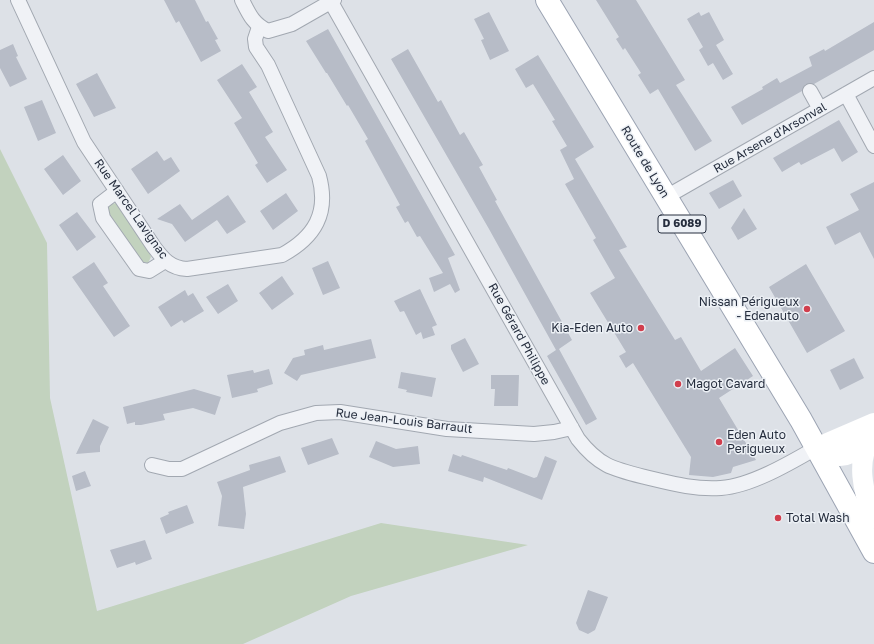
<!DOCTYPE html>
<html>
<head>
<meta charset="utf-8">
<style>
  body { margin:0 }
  canvas { display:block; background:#dde1e7 }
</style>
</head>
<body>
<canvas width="874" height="644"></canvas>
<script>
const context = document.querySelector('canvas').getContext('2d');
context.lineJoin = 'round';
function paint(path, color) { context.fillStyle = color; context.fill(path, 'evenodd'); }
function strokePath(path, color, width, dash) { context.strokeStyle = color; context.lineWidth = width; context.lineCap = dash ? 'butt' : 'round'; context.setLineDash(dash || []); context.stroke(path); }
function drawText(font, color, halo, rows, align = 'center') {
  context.font = font + ' "Golos Text",sans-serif'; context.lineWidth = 3; context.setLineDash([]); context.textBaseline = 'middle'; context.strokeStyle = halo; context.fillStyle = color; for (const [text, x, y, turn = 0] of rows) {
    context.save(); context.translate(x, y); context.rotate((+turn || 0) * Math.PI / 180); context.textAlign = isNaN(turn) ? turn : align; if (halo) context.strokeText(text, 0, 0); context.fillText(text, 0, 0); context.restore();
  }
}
paint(new Path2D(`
  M 0,149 L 47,243 L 50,398 L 97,611 L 381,523 L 528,545 L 351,596 L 243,644 L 0,644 Z
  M 117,203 L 148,249 L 151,257 L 148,263 L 142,262 L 107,211 L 110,204 Z`), '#c2d2be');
paint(new Path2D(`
  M 164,0 L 195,0 L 206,22 L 208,21 L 218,39 L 215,40 L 221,51 L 201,62 L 179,21 L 176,23 Z
  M 596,0 L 636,0 L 685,80 L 676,85 L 712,141 L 695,151 L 658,89 L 650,94 L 638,75 L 641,73 L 625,48 L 623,50 L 616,39 L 619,37 Z
  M 489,12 L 509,51 L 490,60 L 481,40 L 484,39 L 474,19 Z
  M 699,12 L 701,16 L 709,12 L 724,40 L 716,45 L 733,74 L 723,80 L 713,63 L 708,66 L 699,50 L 703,47 L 687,19 Z
  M 874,22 L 874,50 L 814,84 L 806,84 L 802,91 L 742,125 L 731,107 L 763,89 L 762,87 L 777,78 L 780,83 L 812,66 L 809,57 L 824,49 L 825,51 Z
  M 328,29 L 455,255 L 448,258 L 460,290 L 455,293 L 450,284 L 434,292 L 429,278 L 443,273 L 420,236 L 417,237 L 408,221 L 405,223 L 396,207 L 400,205 L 365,141 L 368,139 L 348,105 L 347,106 L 327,73 L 326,73 L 306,41 Z
  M 13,44 L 18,56 L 16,57 L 27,79 L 10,87 L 0,68 L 0,50 Z
  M 408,49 L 438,102 L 441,100 L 460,135 L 464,132 L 483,165 L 479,167 L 497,200 L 495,201 L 572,340 L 559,349 L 597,419 L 586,425 L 547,356 L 556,350 L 489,229 L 391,59 Z
  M 538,55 L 594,147 L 575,159 L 627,247 L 619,250 L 675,340 L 681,337 L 701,371 L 735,348 L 753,376 L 719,398 L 756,460 L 733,467 L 731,473 L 713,477 L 689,475 L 691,457 L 633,363 L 626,368 L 619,356 L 626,352 L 590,293 L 615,278 L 593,240 L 596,238 L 565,184 L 574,179 L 560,150 L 567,146 L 552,121 L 555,120 L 533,84 L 526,88 L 515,69 Z
  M 242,64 L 257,87 L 249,92 L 273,132 L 265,137 L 287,170 L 267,183 L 255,165 L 258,163 L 234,123 L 242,118 L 217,80 Z
  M 97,73 L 116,108 L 94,117 L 76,84 Z
  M 42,100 L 56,133 L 38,141 L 24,107 Z
  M 839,120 L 858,152 L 842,162 L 834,148 L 801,165 L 799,162 L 782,172 L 773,158 Z
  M 157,151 L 164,161 L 171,157 L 180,171 L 148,194 L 131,169 Z
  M 63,155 L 81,181 L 63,195 L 44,169 Z
  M 733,180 L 742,196 L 719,209 L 709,193 Z
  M 874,182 L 874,259 L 860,232 L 835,245 L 826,227 L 859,210 L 850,194 Z
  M 286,193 L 298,211 L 273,230 L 260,211 Z
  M 228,195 L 246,222 L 227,234 L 217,220 L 185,242 L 172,224 L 157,219 L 180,204 L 192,220 Z
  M 744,208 L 757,229 L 738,240 L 731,228 Z
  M 77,212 L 96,237 L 77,251 L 59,225 Z
  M 328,261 L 340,288 L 323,295 L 312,268 Z
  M 94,262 L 108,283 L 103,286 L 130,326 L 114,337 L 72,277 Z
  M 806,264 L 845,331 L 807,353 L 769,287 Z
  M 282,276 L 294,294 L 272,310 L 259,293 Z
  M 228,284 L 238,301 L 218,314 L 206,297 Z
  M 420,289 L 437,325 L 432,327 L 435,335 L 423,339 L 421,332 L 416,335 L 404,311 L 400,312 L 394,301 Z
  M 185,290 L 188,296 L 193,293 L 204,311 L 184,323 L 182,320 L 171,327 L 158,307 Z
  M 465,338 L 479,364 L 463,372 L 451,349 L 451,345 Z
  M 371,339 L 376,358 L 301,375 L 297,381 L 284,373 L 293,358 L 305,355 L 304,350 L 323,345 L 324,350 Z
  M 854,358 L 864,378 L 840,390 L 830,370 Z
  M 269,369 L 273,384 L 257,389 L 258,392 L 232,398 L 227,375 L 253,370 L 254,373 Z
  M 401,372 L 436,378 L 432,397 L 406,392 L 407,390 L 398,388 Z
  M 491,375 L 519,375 L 518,406 L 494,406 L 495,389 L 491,389 Z
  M 194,389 L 221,397 L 215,415 L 193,408 L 163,414 L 165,420 L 141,425 L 135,425 L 135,422 L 127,424 L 123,407 Z
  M 93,419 L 109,427 L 100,446 L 100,452 L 76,454 Z
  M 332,438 L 339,454 L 308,465 L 301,448 Z
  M 376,441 L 396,449 L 418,446 L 420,464 L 393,467 L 369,457 Z
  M 453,454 L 461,457 L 462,455 L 507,470 L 508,468 L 534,478 L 537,477 L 545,456 L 557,461 L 542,500 L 484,477 L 483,482 L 448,471 Z
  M 280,456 L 286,472 L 243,487 L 246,514 L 244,529 L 218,526 L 222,496 L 217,482 L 250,470 L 249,465 Z
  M 85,471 L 91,486 L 76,491 L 72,476 Z
  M 187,505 L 194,523 L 166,534 L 160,518 L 169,514 L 168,512 Z
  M 145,540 L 152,559 L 136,565 L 135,562 L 117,568 L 110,550 Z
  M 588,590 L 608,597 L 595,630 L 588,634 L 579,630 L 576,623 Z`), '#b7bcc7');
const minor = new Path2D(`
  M 18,0 L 84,142 L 154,247 C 163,259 170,268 187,269 L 282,255 C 315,237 329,213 319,176 L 268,65 L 256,47 L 255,39 L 259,27
  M 242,0 C 249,14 253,24 268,31 L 292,24 L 334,0
  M 331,2 L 578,439 C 599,466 613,469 645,477 C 670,483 695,490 721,488 C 751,486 790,463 816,448
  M 810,91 L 820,109
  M 846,94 L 874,146
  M 117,191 L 100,204 L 103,218 L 139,269 L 149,271 L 165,261
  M 666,197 L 874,78
  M 152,465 L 169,469 L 182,469 L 280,423 L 316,413 L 340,412 L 447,429 L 534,434 L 554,432 L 572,428`);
const primary = new Path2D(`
  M 547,0 L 801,420 L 874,552`);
strokePath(minor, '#a2a8b1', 16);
strokePath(primary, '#9ca4b3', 24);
strokePath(minor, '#f0f2f6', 14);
strokePath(new Path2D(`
  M 874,434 C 854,459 863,492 874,519
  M 816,448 L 874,423
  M 816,448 C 837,460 846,458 866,445`), '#fff', 20);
strokePath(primary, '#fff', 22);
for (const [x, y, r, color] of [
  [807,309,4,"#d13e4d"],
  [641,328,4,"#d13e4d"],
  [678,384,4,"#d13e4d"],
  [719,442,4,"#d13e4d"],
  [778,518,4,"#d13e4d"]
]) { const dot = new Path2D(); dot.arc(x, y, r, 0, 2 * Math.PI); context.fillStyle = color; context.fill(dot); strokePath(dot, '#ecf0f5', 1.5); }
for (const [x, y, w] of [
  [682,224,48]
]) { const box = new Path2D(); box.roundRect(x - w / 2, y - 9, w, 18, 3); context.fillStyle = '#ecf0f5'; context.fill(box); strokePath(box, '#262e3e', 1); }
drawText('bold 11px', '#262e3e', null, [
  ["D 6089",682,224]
]);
drawText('12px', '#262e3e', '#ecf0f5', [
  ["Rue Arsene d'Arsonval",770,138,-30],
  ["Route de Lyon",645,162,59],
  ["Rue Marcel Lavignac",131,209,55],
  ["Rue Gérard Philippe",519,334,61],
  ["Rue Jean-Louis Barrault",404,421,7]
]);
drawText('12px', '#262e3e', '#ecf0f5', [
  ["Nissan Périgueux",799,302,"right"],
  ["- Edenauto",799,316,"right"],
  ["Kia-Eden Auto",633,328,"right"],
  ["Magot Cavard",686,384],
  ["Eden Auto",727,435],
  ["Perigueux",727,449],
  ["Total Wash",786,518]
], 'left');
</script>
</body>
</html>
